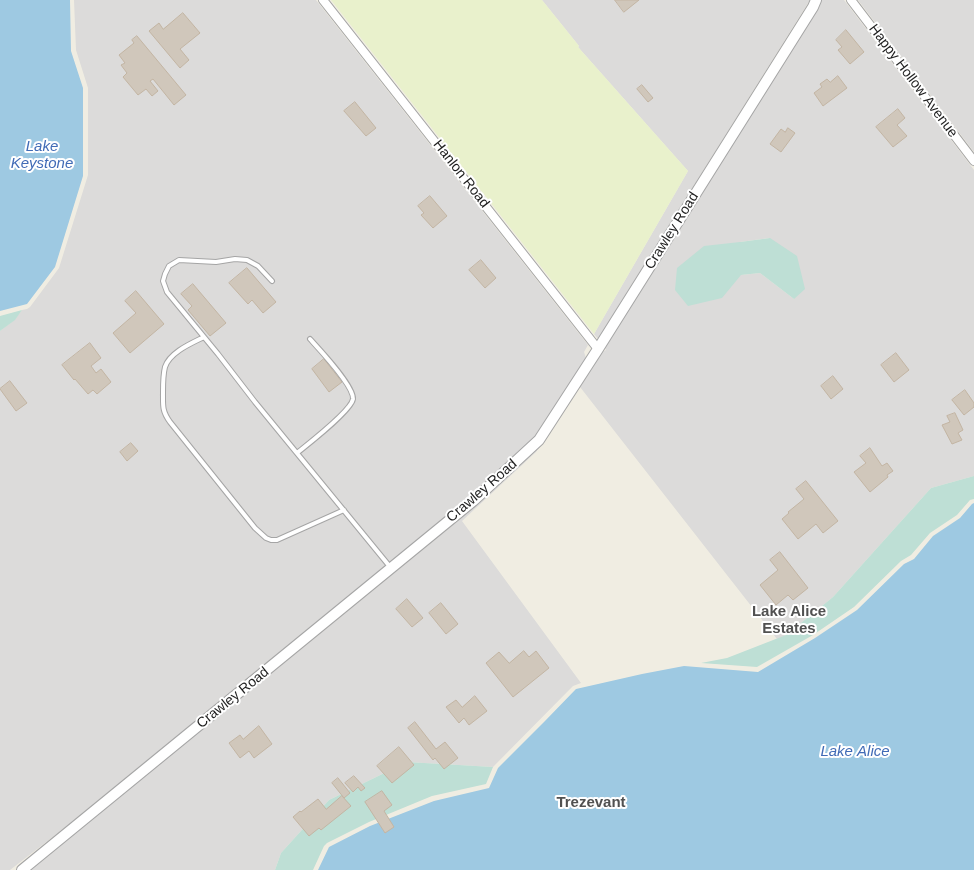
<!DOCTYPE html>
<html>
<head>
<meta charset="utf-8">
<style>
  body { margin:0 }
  canvas { display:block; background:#f0ede2 }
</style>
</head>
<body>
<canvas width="974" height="870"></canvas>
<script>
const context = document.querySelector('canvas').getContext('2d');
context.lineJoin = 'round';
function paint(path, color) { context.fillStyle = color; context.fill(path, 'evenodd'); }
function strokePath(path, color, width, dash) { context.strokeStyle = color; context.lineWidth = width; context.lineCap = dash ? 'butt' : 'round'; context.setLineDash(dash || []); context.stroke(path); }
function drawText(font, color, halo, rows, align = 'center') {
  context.font = font + ' Helvetica,sans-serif'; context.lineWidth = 4; context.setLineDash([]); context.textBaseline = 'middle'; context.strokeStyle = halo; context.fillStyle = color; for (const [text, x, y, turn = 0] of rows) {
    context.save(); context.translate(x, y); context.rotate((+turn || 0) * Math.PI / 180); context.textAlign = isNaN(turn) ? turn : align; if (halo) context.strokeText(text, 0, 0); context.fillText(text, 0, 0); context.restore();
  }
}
paint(new Path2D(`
  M 74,0 L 316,0 L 588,345 L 584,352 L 586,358 L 535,437 L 470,497 L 72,822 L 10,870 L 0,870 L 0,331 L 14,320 L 22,310 L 27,309 L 30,307 L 59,268 L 88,175 L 88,88 L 76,50 Z
  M 542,0 L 810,0 L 598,339 L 594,334 L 688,171 L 578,47 L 579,46 Z
  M 822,0 L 844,0 L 974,170 L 974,476 L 931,488 L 833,597 L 786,635 L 777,639 L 580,387 L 602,352 L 606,350 L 605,348 L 817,9 ZM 769,238 L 794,299 L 760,273 L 741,275 L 740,242 Z
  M 858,0 L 974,0 L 974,152 Z
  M 540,446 L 536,452 L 462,521 L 581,683 L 573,686 L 493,767 L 407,762 L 329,800 L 281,853 L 275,870 L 30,870 L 477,505 Z`), '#dcdbda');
paint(new Path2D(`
  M 331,0 L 542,0 L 579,46 L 578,47 L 688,171 L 594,334 Z`), '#e9f1cc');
paint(new Path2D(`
  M 770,238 L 797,256 L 805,289 L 794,299 L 760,273 L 741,275 L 722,298 L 688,306 L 675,290 L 677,268 L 704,246 L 740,242 Z
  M 22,310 L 15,320 L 0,331 L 0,316 Z
  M 974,476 L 974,499 L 970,500 L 957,515 L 930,533 L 911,555 L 901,561 L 854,607 L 813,635 L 757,667 L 701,663 L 727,658 L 786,635 L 833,597 L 931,488 Z
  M 407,762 L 493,767 L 486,784 L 432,796 L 369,822 L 327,843 L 324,846 L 313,870 L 275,870 L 281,853 L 329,800 Z`), '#bedfd5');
paint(new Path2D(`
  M 0,0 L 70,0 L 71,51 L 83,88 L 83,176 L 55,267 L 27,304 L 0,311 Z
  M 974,503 L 974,870 L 318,870 L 329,847 L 370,826 L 434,801 L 489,788 L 498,768 L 544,722 L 576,689 L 642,674 L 684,666 L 758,672 L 815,638 L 857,610 L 904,564 L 914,559 L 933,536 L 960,518 L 972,504 Z`), '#9ec9e2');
const building = new Path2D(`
  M 615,0 L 639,0 L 624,12 Z
  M 183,13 L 200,33 L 180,49 L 189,60 L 180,68 L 149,31 L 159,23 L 163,29 Z
  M 846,30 L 864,52 L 850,64 L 838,50 L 842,47 L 836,40 Z
  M 137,36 L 186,95 L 174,105 L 153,79 L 150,81 L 158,91 L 152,96 L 146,89 L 138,95 L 123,77 L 127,73 L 121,65 L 125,63 L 119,55 L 134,43 L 132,40 Z
  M 838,76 L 847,88 L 823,106 L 814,93 L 822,87 L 820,84 L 827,79 L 830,82 Z
  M 642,85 L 653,98 L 648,102 L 637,89 Z
  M 355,102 L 376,128 L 366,136 L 344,111 Z
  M 898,109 L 905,118 L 897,125 L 907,136 L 893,147 L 876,127 Z
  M 788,128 L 795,133 L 781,152 L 770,144 L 781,129 L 785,132 Z
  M 430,196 L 447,216 L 433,228 L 421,215 L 424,213 L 418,206 Z
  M 481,260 L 496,278 L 485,288 L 469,270 Z
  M 247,268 L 276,302 L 263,313 L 252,300 L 248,304 L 229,283 Z
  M 193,284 L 226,323 L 210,336 L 188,310 L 192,306 L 181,294 Z
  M 136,291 L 164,324 L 130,353 L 113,333 L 136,313 L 125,301 Z
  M 90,343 L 101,358 L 91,366 L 96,373 L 101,369 L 111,382 L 97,394 L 93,390 L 88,394 L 75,379 L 74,380 L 62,365 Z
  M 896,353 L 909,370 L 894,382 L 881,365 Z
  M 324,359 L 342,382 L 329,392 L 312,369 Z
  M 833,376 L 843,389 L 831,399 L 821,386 Z
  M 10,381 L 27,403 L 16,411 L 0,389 Z
  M 965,390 L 974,403 L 974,407 L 964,415 L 952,400 Z
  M 955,413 L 963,430 L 958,433 L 962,440 L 952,444 L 942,425 L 950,422 L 947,416 Z
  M 131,443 L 138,451 L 127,461 L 120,452 Z
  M 870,448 L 882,466 L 887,463 L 893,471 L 887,475 L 888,477 L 870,492 L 854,472 L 866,463 L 860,456 Z
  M 806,481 L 838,521 L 823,533 L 816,524 L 798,539 L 782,519 L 789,513 L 788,512 L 804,499 L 796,489 Z
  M 780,552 L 808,588 L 793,600 L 788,595 L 776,605 L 760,585 L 778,570 L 770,560 Z
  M 407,599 L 423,618 L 412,627 L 396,609 Z
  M 441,603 L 458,624 L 446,634 L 429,613 Z
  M 524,651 L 529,657 L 536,651 L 549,668 L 513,697 L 486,663 L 499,652 L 509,663 Z
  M 475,696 L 487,711 L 469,725 L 464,718 L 459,723 L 446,707 L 456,700 L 462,707 Z
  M 415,722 L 436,749 L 445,742 L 458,758 L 444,769 L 435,758 L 433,760 L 408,728 Z
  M 259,726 L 272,744 L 254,758 L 249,751 L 240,758 L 229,743 L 240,735 L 243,739 Z
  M 399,747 L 414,765 L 392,783 L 377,766 Z
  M 354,776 L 365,788 L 361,791 L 358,787 L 353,792 L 345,783 Z
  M 338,778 L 350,793 L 344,798 L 332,783 Z
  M 382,791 L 392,805 L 384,811 L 394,827 L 385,833 L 365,802 Z
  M 342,796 L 351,806 L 321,830 L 319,828 L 309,836 L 293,817 L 300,811 L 301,812 L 318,799 L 326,809 Z`);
paint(building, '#d0c7bb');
strokePath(building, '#c3b5a3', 1);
const service = new Path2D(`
  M 272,281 L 258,266 L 247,260 L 235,259 L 216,262 L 179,260 L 169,266 L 165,274 L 163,281 L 167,292 L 218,354 L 255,402 L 391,568
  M 204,337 C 192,343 170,352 165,367 C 163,375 163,384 163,392 C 163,406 162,411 170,422 L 255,528 L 266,538 L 271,540 L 277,540 L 344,510
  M 297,453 C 308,444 351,411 353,399 C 354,386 320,350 310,339`);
const minor = new Path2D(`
  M 323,0 L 598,349
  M 851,0 L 974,161`);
const tertiary = new Path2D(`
  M 22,870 L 473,501 L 539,440 L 598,349 L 813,7 L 816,0`);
strokePath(service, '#a5a5a5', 6);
strokePath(minor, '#a5a5a5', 10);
strokePath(tertiary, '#a5a5a5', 12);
strokePath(service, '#fff', 4);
strokePath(minor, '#fff', 8);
strokePath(tertiary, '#fff', 10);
drawText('14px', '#1e1e1e', '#fff', [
  ["Happy Hollow Avenue",913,81,53],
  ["Hanlon Road",461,174,52],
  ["Crawley Road",672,231,-58],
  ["Crawley Road",482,491,-41],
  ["Crawley Road",233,698,-39]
]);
drawText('italic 15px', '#416bb6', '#fff', [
  ["Lake",42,147],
  ["Keystone",42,164],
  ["Lake Alice",855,752]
]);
drawText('bold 15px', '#515151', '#fff', [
  ["Lake Alice",789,612],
  ["Estates",789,629],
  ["Trezevant",591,803]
]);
</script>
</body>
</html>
